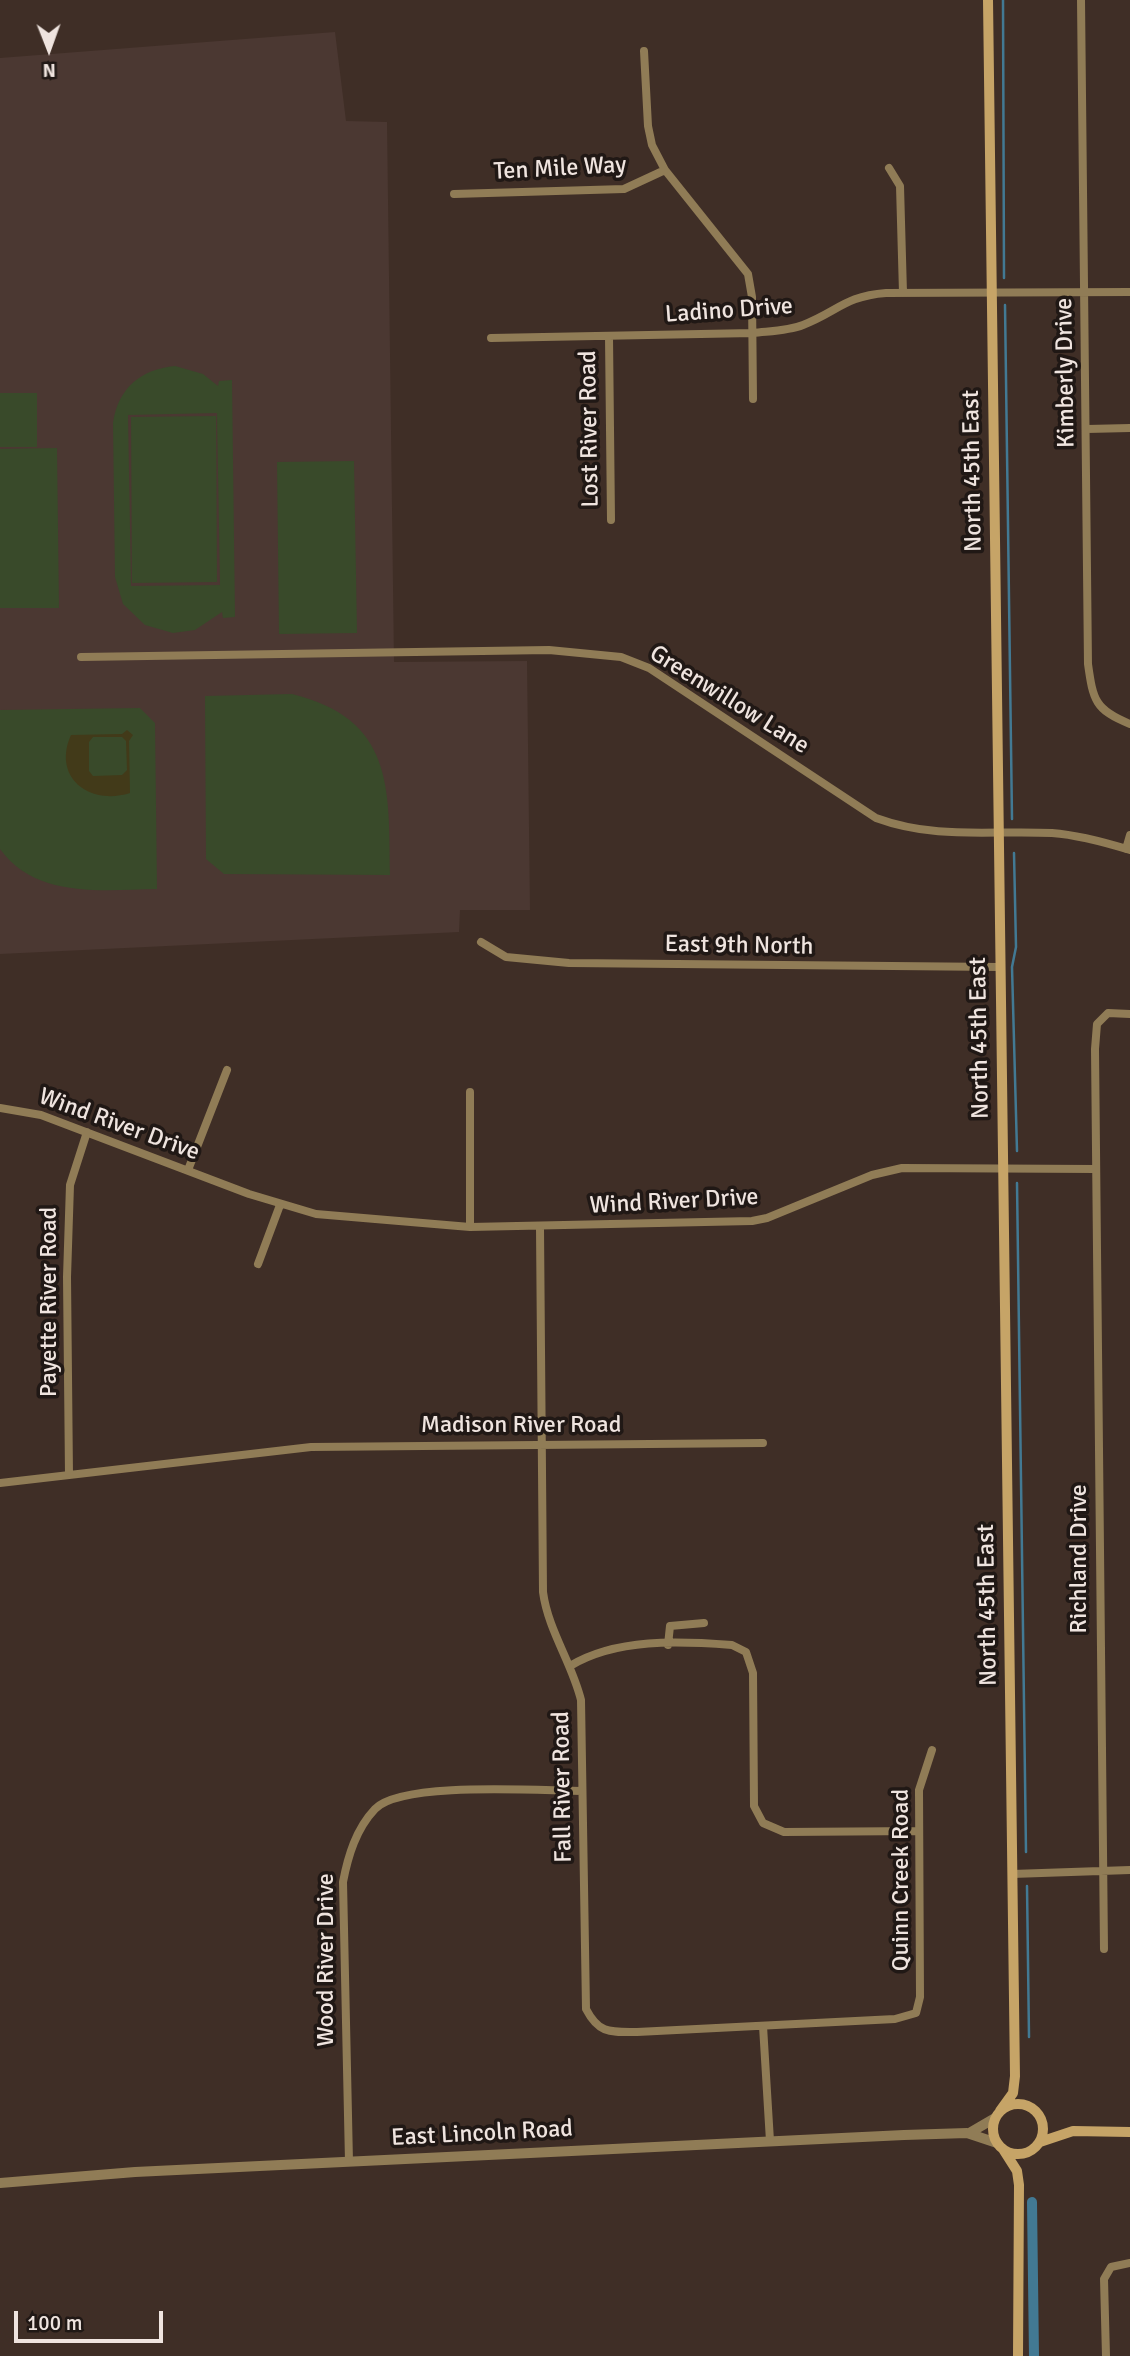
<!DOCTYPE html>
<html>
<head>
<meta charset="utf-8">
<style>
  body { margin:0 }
  #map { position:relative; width:1130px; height:2356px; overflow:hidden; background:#3f2e26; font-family:Signika,sans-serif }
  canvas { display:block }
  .north { position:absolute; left:14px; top:14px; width:70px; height:70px; -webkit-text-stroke:5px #201815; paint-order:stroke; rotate:179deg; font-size:19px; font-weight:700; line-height:28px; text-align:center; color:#efe4df }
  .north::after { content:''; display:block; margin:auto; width:24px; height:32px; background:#efe4df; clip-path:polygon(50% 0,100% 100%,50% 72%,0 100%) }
  .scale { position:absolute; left:14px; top:2311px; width:149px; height:32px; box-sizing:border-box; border:4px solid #efe4df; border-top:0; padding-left:9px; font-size:21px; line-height:24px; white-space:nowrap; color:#efe4df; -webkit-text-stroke:5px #201815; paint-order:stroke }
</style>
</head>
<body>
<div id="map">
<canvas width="1130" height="2356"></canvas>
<div class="north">N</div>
<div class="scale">100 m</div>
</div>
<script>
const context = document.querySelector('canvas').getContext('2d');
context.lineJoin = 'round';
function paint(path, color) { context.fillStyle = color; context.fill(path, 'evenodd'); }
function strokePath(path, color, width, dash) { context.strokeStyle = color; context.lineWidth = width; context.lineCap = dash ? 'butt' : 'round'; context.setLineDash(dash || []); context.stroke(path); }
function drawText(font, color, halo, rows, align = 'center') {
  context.font = font + ' Signika,sans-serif'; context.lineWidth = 7; context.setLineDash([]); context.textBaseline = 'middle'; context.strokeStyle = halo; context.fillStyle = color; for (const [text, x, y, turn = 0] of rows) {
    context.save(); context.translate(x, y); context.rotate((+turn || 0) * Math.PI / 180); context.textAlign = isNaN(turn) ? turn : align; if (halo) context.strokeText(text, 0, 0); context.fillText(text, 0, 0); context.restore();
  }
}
paint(new Path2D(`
  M 335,32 L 346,121 L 387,122 L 394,662 L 527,661 L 530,910 L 460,910 L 459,932 L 0,954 L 0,58 Z`), '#4b3832');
paint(new Path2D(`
  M 175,366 L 203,374 L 218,386 L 219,381 L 232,380 L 235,617 L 223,618 L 222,612 L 195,630 L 173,633 L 145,625 L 123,604 L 115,577 L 113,423 C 118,388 141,369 175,366 ZM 217,413 L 220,585 L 131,586 L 128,415 Z
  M 0,393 L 37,393 L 37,447 L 0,447 Z
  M 216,416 L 217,582 L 132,583 L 131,417 Z
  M 57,448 L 59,608 L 0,608 L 0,449 Z
  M 354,461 L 357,633 L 279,634 L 277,462 Z
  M 292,694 C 394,719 389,788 390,875 L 224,874 L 206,859 L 205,696 Z
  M 140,708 L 155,723 L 157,889 C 103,890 36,899 0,849 L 0,710 Z`), '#394a2a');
paint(new Path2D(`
  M 127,730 L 133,735 L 129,741 L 130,793 C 89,806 52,777 71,735 L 122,734 ZM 93,737 L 122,737 L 126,741 L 127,770 L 122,775 L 93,776 L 89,771 L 89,742 Z`), '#423a19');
strokePath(new Path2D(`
  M 1003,0 L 1004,278
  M 1005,305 L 1012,819
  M 1014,853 L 1016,947 L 1012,967 L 1017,1151
  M 1017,1183 L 1026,1852
  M 1027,1886 L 1029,2037`), '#427993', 2.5);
strokePath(new Path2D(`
  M 1032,2202 L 1034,2356`), '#427993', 10);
strokePath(new Path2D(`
  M 1081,0 L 1088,664 C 1093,700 1095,710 1130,724
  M 644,51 L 648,126 L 652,145 L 665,170 L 748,274 L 752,297 L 753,399
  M 889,168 L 900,186 L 903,293
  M 454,194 L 624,189 L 665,170
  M 609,337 L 611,520
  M 491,338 L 753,333 C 770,331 788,331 803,325 C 837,312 845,296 886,293 L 1130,292
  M 1087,429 L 1130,428
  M 81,657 L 549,650 L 621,657 L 649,668 L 876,818 C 936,840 990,830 1052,833 C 1079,835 1104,842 1130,850
  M 1126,849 L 1130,835
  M 481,942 L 506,957 L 569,963 L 1000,967
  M 470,1092 L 470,1227
  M 0,1108 L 41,1115 L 249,1194 L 316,1214 L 470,1227 L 752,1221 L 767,1218 L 872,1175 L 902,1168 L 1096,1169
  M 188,1170 L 227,1070
  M 540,1228 L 543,1592 C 548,1630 572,1663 581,1700 L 586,2009 C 599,2034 610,2032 637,2032 L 895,2019 L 916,2013 L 920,1997 L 919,1790 L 932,1750
  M 258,1264 L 280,1205
  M 69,1475 L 67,1277 L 70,1185 L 87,1132
  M 0,1483 L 311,1447 L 763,1443
  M 668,1645 L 670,1626 L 704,1623
  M 570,1666 C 616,1638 679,1641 732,1645 L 746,1652 L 753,1673 L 754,1806 L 763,1823 L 784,1832 L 919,1831
  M 1012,1874 L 1130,1870
  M 1104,1949 L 1095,1049 L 1097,1024 L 1108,1013 L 1130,1014
  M 763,2026 L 770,2141
  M 349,2162 L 343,1882 C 348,1856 356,1829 375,1809 C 402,1781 541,1791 582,1791
  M 1106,2356 L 1104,2279 L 1111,2267 L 1130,2263`), '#907c56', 8);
strokePath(new Path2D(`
  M 971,2132 L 995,2118
  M 0,2183 L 135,2172 L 904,2135 L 967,2133 L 997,2143`), '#907c56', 10);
strokePath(new Path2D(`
  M 988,0 L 1015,2076 L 1013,2093 L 1000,2111
  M993 2129a25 25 0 1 1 50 0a25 25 0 1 1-50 0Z
  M 1040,2142 L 1073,2131 L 1130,2132
  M 1003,2149 L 1017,2171 L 1019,2185 L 1018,2356`), '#c6a467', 10);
drawText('24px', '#efe4df', '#201815', [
  ["Ten Mile Way",560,169,-3],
  ["Ladino Drive",729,311,-4],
  ["Kimberly Drive",1066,373,-91],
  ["Lost River Road",590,429,-91],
  ["North 45th East",973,471,-91],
  ["Greenwillow Lane",729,700,32],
  ["East 9th North",739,946,1],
  ["North 45th East",980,1038,-91],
  ["Wind River Drive",119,1125,20],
  ["Wind River Drive",674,1202,-3],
  ["Payette River Road",50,1302,-90],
  ["Madison River Road",521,1426],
  ["Richland Drive",1080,1559,-90],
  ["North 45th East",988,1605,-91],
  ["Fall River Road",563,1787,-91],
  ["Quinn Creek Road",902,1880,-90],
  ["Wood River Drive",327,1960,-90],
  ["East Lincoln Road",482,2134,-3]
]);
</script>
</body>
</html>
